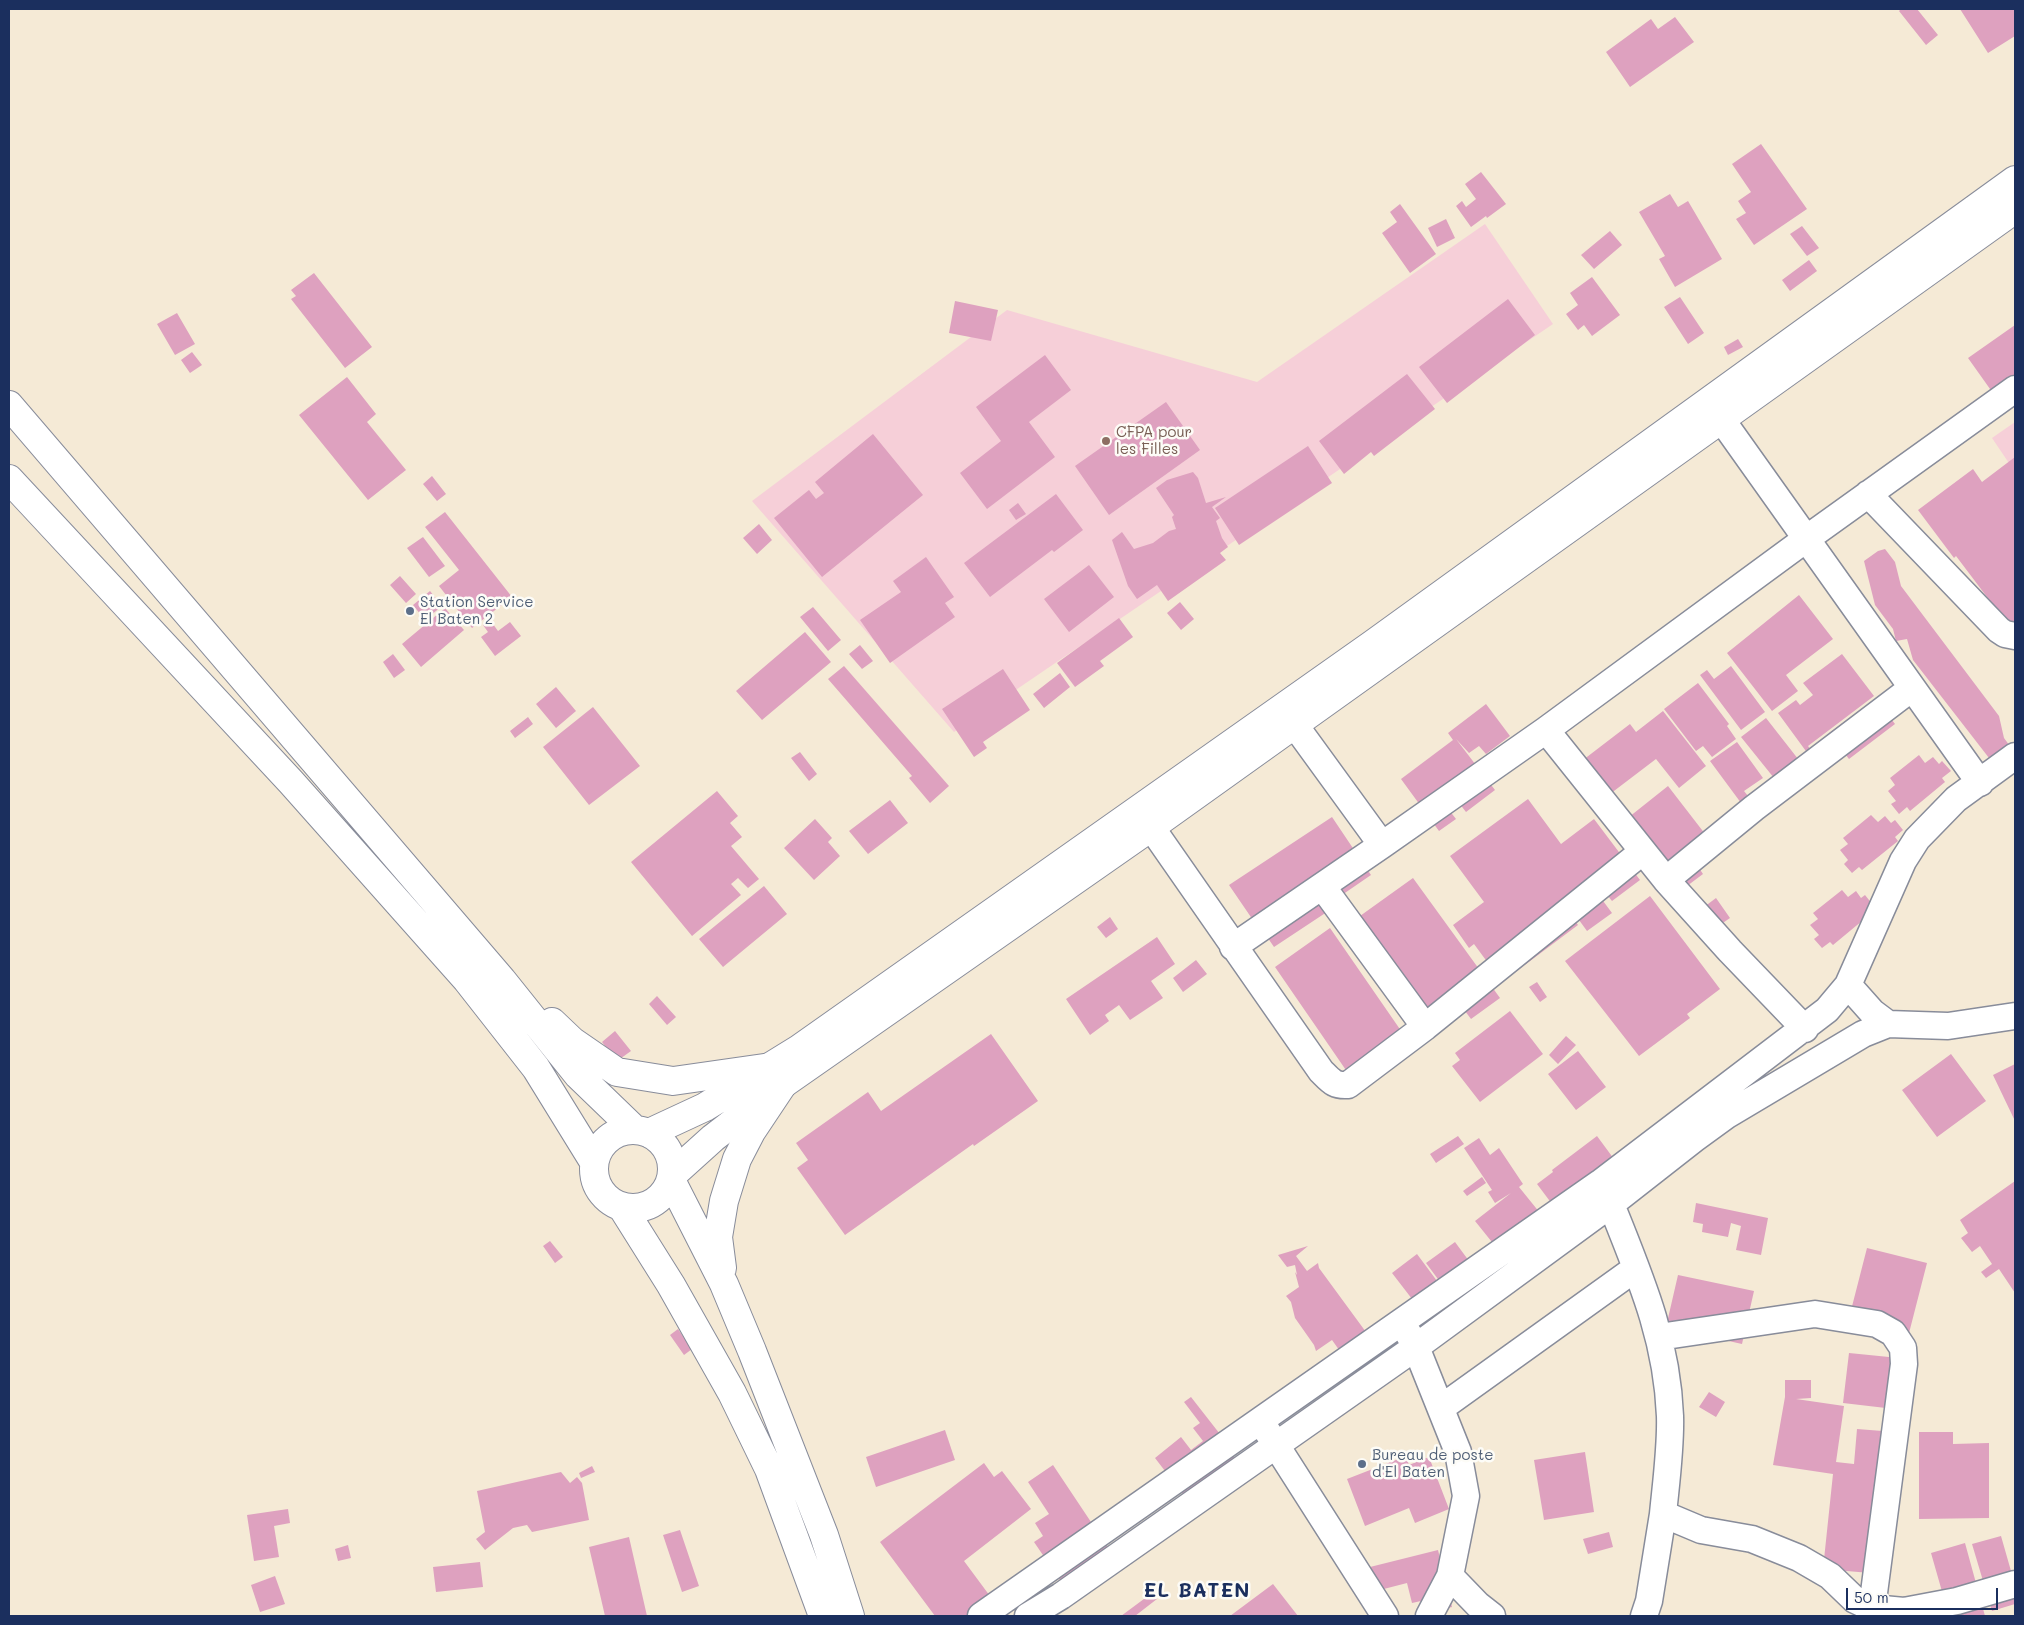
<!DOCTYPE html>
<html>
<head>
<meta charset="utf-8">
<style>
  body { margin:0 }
  #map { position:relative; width:2024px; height:1625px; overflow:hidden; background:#f5ead6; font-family:Mali,sans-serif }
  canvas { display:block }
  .frame { position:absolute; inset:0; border:10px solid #1b2f5e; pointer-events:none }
  .scale { position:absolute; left:1846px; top:1588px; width:152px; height:22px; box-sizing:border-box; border:2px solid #1b2f5e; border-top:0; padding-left:6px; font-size:15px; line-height:18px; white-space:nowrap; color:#1b2f5e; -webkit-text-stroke:4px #fdfcf7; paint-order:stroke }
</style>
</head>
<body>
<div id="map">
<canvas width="2024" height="1625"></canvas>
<div class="frame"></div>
<div class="scale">50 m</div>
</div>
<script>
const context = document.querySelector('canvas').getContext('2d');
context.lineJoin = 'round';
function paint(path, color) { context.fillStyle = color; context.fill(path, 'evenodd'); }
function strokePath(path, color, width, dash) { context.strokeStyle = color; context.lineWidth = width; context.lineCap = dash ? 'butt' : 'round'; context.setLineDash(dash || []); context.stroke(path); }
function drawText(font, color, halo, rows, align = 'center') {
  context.font = font + ' Mali,sans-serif'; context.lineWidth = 5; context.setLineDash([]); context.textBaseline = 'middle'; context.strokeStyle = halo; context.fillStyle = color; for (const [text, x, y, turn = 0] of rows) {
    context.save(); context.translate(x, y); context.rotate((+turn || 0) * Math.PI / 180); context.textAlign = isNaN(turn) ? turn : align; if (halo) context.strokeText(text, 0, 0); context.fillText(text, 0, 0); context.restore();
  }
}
paint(new Path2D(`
  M 1485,224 L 1553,324 L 954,732 L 752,501 L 1007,310 L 1257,382 Z
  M 2015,422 L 2015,472 L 1992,438 Z`), '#f6cfd8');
paint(new Path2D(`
  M 1901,9 L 1917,9 L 1938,35 L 1926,45 L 1899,11 Z
  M 1960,9 L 2015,9 L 2015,36 L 1988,53 Z
  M 1675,17 L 1694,42 L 1630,87 L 1606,52 L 1651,19 L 1658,29 Z
  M 1761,144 L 1807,209 L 1754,245 L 1736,219 L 1746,213 L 1738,201 L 1751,192 L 1732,164 Z
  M 1481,172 L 1506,204 L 1487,218 L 1486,216 L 1471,227 L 1456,206 L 1462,201 L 1466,207 L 1476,199 L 1465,184 Z
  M 1670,194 L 1678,207 L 1688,201 L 1722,259 L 1675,287 L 1659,259 L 1665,256 L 1639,212 Z
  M 1400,204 L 1436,254 L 1410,273 L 1382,233 L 1397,222 L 1390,212 Z
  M 1446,219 L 1455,238 L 1437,247 L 1428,228 Z
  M 1802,226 L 1819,248 L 1807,256 L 1790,234 Z
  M 1610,231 L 1622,245 L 1594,269 L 1581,255 Z
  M 1809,260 L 1817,271 L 1790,291 L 1782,280 Z
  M 314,273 L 372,347 L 345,368 L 291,299 L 296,296 L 291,290 Z
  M 1592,277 L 1620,315 L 1592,336 L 1584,325 L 1578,330 L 1566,314 L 1578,305 L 1570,293 Z
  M 1680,297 L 1704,333 L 1688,344 L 1664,307 Z
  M 1508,299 L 1535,335 L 1447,403 L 1419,367 Z
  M 955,301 L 998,310 L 991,341 L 949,333 Z
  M 177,313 L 195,344 L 175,355 L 157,324 Z
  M 2015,325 L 2015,392 L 2000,403 L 1968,358 Z
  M 1738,339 L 1743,347 L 1728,355 L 1724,347 Z
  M 192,352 L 202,365 L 190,373 L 181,360 Z
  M 1045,355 L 1071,390 L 1029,422 L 1055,457 L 987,509 L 960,473 L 1001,441 L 976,407 Z
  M 1407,374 L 1435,409 L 1374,456 L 1371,452 L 1344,474 L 1319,441 Z
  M 347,377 L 376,414 L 367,422 L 406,470 L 368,500 L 299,415 Z
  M 1166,402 L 1200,450 L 1109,515 L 1075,466 Z
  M 873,434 L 923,495 L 822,577 L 774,518 L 809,490 L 816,499 L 824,493 L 815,482 Z
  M 1308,446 L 1332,483 L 1239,545 L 1215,508 Z
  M 2015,457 L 2015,634 L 1956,556 L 1954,558 L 1918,510 L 1973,469 L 1982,482 Z
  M 1193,472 L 1198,478 L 1206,503 L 1226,497 L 1212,507 L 1220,518 L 1216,521 L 1222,538 L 1228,547 L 1220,553 L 1226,560 L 1168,601 L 1157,585 L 1137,599 L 1128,586 L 1112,540 L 1122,532 L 1134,549 L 1153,543 L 1169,531 L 1176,529 L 1172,517 L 1174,515 L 1156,488 L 1167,480 Z
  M 432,476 L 446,494 L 437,501 L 423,484 Z
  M 1056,494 L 1083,530 L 1054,552 L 1052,550 L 990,597 L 964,563 Z
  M 1018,503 L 1026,514 L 1016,520 L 1009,510 Z
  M 445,512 L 512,597 L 472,628 L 439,586 L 459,570 L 425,527 Z
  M 759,524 L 772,540 L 757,554 L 743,538 Z
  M 423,537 L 445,566 L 429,577 L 407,548 Z
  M 1885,549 L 1895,562 L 1901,586 L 1999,716 L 2004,738 L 2015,753 L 1996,767 L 1913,660 L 1907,639 L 1896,641 L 1893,629 L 1875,605 L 1864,561 L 1878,551 Z
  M 926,557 L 954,597 L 945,603 L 955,617 L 890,663 L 860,620 L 901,592 L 893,581 Z
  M 1089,565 L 1114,597 L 1069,632 L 1044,599 Z
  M 400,576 L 416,594 L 406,603 L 390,585 Z
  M 430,591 L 442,606 L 425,620 L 413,605 Z
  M 1799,595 L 1833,639 L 1786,675 L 1798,691 L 1772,711 L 1727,653 Z
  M 1180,602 L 1194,619 L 1181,630 L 1167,613 Z
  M 813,607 L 841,640 L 828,651 L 800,617 Z
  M 445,608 L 464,630 L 421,667 L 402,644 Z
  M 1119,618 L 1133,637 L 1100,661 L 1104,666 L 1075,687 L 1057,663 Z
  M 490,620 L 498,631 L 510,622 L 521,636 L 495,656 L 481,637 L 488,632 L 483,625 Z
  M 805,632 L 831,662 L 762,720 L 736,691 Z
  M 860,645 L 873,661 L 862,669 L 849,654 Z
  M 393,654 L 405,670 L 394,678 L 383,662 Z
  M 1842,654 L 1874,696 L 1808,746 L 1815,755 L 1811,758 L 1778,713 L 1796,700 L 1800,705 L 1813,695 L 1803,683 Z
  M 844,666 L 949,786 L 930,803 L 909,778 L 912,776 L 828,679 Z
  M 1731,666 L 1765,712 L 1741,730 L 1700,675 L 1707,670 L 1714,679 Z
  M 1003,669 L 1030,710 L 983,742 L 987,748 L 974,757 L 942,709 Z
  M 1060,673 L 1070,687 L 1044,708 L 1033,694 Z
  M 1698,683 L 1729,724 L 1727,726 L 1736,739 L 1712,757 L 1703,746 L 1696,751 L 1664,709 Z
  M 556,687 L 576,711 L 556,728 L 536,704 Z
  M 1879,703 L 1895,724 L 1849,759 L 1829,733 L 1864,707 L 1868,711 Z
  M 1486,704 L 1510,736 L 1486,754 L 1479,746 L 1469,753 L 1456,739 L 1495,790 L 1466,812 L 1452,794 L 1442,801 L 1456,819 L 1439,831 L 1401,779 L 1453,740 L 1448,733 Z
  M 593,707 L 640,766 L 589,805 L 543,747 Z
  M 1663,711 L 1706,766 L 1679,788 L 1656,759 L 1610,794 L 1583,760 L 1630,724 L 1636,732 Z
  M 528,717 L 533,724 L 515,738 L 510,731 Z
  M 1766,718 L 1802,764 L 1778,783 L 1741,737 Z
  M 1737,742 L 1763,778 L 1744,791 L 1752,801 L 1744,807 L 1710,761 Z
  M 800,752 L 817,774 L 809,781 L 791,758 Z
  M 1919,755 L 1925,763 L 1933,757 L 1939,764 L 1942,761 L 1951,771 L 1942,778 L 1945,782 L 1910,811 L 1907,807 L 1899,814 L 1891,804 L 1896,801 L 1888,791 L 1895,785 L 1890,778 Z
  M 1668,786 L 1719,852 L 1699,868 L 1703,874 L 1683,889 L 1624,821 Z
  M 717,791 L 738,816 L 730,823 L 742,837 L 731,846 L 759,879 L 748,888 L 738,878 L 731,884 L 741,895 L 692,936 L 631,862 Z
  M 1528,799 L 1561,844 L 1594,819 L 1640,880 L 1612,901 L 1604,891 L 1589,882 L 1612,913 L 1587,931 L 1571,909 L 1568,911 L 1578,925 L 1502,982 L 1474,944 L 1469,948 L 1453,925 L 1484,902 L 1450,856 Z
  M 890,800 L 908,823 L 868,854 L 849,831 Z
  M 1871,815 L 1878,822 L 1885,816 L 1891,823 L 1895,820 L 1903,830 L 1895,837 L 1898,841 L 1862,870 L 1859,867 L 1852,873 L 1844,864 L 1848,860 L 1840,850 L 1848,844 L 1843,838 Z
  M 1332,817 L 1371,875 L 1339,897 L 1342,902 L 1274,947 L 1259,925 L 1257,926 L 1229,885 Z
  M 815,819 L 832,838 L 828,842 L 840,856 L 814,880 L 784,848 Z
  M 1413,878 L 1500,998 L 1471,1019 L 1456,999 L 1432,1017 L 1360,916 Z
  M 764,886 L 787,914 L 723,967 L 699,939 Z
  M 1842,890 L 1848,897 L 1856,891 L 1861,898 L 1865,895 L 1873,905 L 1865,912 L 1868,916 L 1833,945 L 1830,942 L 1822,948 L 1814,939 L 1819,935 L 1810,925 L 1818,919 L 1813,913 Z
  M 1650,896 L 1720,989 L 1687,1014 L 1690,1018 L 1639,1056 L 1565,961 Z
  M 1716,898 L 1730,918 L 1714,929 L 1700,910 Z
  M 1110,917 L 1118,929 L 1106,938 L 1097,927 Z
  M 1330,928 L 1406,1038 L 1350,1076 L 1275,967 Z
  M 1157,937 L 1175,964 L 1151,981 L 1163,998 L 1130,1020 L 1119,1005 L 1105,1015 L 1109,1021 L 1090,1035 L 1066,999 Z
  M 1196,960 L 1207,974 L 1183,992 L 1173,978 Z
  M 1537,982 L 1547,997 L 1540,1002 L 1529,987 Z
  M 657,996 L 676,1017 L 667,1025 L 649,1004 Z
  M 1510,1011 L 1543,1054 L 1480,1102 L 1452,1066 L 1460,1060 L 1455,1053 Z
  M 615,1031 L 631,1051 L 617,1061 L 602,1042 Z
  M 991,1034 L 1038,1101 L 974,1146 L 973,1144 L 845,1235 L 797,1168 L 808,1160 L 796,1143 L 868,1092 L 881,1111 Z
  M 1566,1036 L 1576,1045 L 1558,1064 L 1549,1055 Z
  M 1578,1051 L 1606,1087 L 1576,1110 L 1548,1074 Z
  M 1951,1054 L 1986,1101 L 1937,1137 L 1902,1090 Z
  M 2015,1064 L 2015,1121 L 1993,1075 Z
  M 1458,1136 L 1464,1144 L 1436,1163 L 1430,1154 Z
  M 1597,1136 L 1625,1174 L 1564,1220 L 1537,1184 L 1553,1172 L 1552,1170 Z
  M 1479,1138 L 1490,1155 L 1499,1148 L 1523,1184 L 1519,1187 L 1561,1239 L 1508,1262 L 1475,1221 L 1511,1193 L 1495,1203 L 1488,1192 L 1492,1190 L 1464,1148 Z
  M 1482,1177 L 1486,1183 L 1467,1196 L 1463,1191 Z
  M 2015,1181 L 2015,1293 L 1999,1269 L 1986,1278 L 1981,1272 L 1992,1264 L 1980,1246 L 1972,1252 L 1961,1238 L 1968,1233 L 1960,1220 Z
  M 1696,1203 L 1768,1218 L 1761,1255 L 1736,1250 L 1741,1226 L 1731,1223 L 1728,1237 L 1702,1232 L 1703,1224 L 1693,1222 Z
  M 550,1241 L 563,1257 L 555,1263 L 543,1246 Z
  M 1455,1242 L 1483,1280 L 1455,1302 L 1426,1263 Z
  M 1308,1246 L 1296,1256 L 1307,1271 L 1318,1263 L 1319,1268 L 1385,1358 L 1361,1375 L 1357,1369 L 1337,1375 L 1342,1354 L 1332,1340 L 1316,1351 L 1314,1345 L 1295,1318 L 1291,1302 L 1286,1296 L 1299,1287 L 1295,1272 L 1297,1275 L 1295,1265 L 1287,1267 L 1278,1255 Z
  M 1867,1248 L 1927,1263 L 1908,1337 L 1848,1322 Z
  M 1417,1254 L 1463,1316 L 1439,1334 L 1392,1273 Z
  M 1678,1275 L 1754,1291 L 1742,1344 L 1666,1327 Z
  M 678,1329 L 692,1349 L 684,1355 L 670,1335 Z
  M 1849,1353 L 1909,1359 L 1903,1410 L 1843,1403 Z
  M 1785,1380 L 1811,1380 L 1811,1398 L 1796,1399 L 1844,1406 L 1836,1462 L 1854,1464 L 1857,1429 L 1895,1432 L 1882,1574 L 1823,1569 L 1833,1474 L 1773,1465 L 1785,1397 Z
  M 1709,1392 L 1725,1402 L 1716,1417 L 1699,1407 Z
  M 1191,1397 L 1223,1438 L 1221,1440 L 1235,1458 L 1185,1497 L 1155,1458 L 1181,1437 L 1191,1450 L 1203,1441 L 1193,1428 L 1200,1423 L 1184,1402 Z
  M 945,1430 L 955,1460 L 876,1487 L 866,1457 Z
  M 1919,1432 L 1953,1432 L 1953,1444 L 1989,1443 L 1989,1518 L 1919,1519 Z
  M 1585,1452 L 1594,1512 L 1544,1520 L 1534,1460 Z
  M 1406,1456 L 1409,1465 L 1429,1457 L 1449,1509 L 1415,1523 L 1409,1508 L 1365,1526 L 1347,1479 Z
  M 984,1463 L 994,1477 L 1002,1471 L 1031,1509 L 964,1561 L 1004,1615 L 1002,1616 L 935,1616 L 880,1542 Z
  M 1053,1465 L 1113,1555 L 1062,1583 L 1034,1542 L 1043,1536 L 1035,1523 L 1049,1514 L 1028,1482 Z
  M 592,1466 L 595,1472 L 581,1478 L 579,1473 Z
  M 561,1472 L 570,1483 L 577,1477 L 582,1483 L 589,1520 L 532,1532 L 527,1525 L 513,1528 L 485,1550 L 476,1539 L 485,1532 L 477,1491 Z
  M 288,1509 L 290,1523 L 274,1526 L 279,1557 L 254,1561 L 247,1515 Z
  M 680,1530 L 699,1586 L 682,1592 L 663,1535 Z
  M 1609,1532 L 1613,1547 L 1588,1554 L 1583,1539 Z
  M 2001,1536 L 2015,1585 L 2015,1604 L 1992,1611 L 1972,1544 Z
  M 629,1537 L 647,1616 L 605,1616 L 589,1547 Z
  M 1965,1543 L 1985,1616 L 1949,1616 L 1931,1553 Z
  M 348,1545 L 351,1558 L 338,1561 L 335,1549 Z
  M 1438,1550 L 1452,1607 L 1424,1614 L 1421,1601 L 1412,1603 L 1407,1583 L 1376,1591 L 1370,1567 Z
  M 480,1562 L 483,1587 L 436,1592 L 433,1567 Z
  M 275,1576 L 285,1604 L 260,1612 L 251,1585 Z
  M 1273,1584 L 1298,1616 L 1230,1616 Z
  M 1152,1593 L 1157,1599 L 1135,1616 L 1121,1616 Z`), '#dea1bf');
const minor = new Path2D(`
  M 1709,402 L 1980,783
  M 1868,494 L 1999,630 L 2005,634 L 2015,636
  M 1294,724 L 1382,845
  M 1546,730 L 1666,880 L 1730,951 L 1805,1029
  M 1151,827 L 1321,1071 C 1331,1081 1334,1086 1348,1085 L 1425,1027
  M 1666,880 L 1754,808 L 1912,688
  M 1322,886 L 1425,1027 L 1642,852
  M 1233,947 L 1382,845 L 1546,730 L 1806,539 L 2015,389
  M 1848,985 L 1872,1012 L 1888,1024
  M 1604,1190 L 1611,1204 C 1639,1275 1667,1337 1670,1416 C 1671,1447 1666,1483 1663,1514 L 1701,1530 L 1752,1539 L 1799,1558 L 1830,1576 L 1855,1600 L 1872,1608 L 1904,1611 L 1957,1601 L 2015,1584
  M 1408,1333 L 1416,1347 L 1458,1452 L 1466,1496 L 1450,1576 L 1429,1616
  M 1659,1337 L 1815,1314 L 1877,1324 L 1893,1333 L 1903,1348 L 1904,1364 L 1872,1608
  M 1441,1408 L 1636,1268
  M 1267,1431 L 1385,1616
  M 1450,1576 L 1478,1605 L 1492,1616
  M 981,1616 L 1600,1183 L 1827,1010 L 1848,985 L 1903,861 L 1917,839 L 1956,799 L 2015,756
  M 1028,1616 L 1061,1596 L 1416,1347 L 1611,1204 L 1694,1139 L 1727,1115 L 1863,1034 L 1888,1024 L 1948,1026 L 2015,1016
  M 1644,1616 L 1649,1601 L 1663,1514`);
const major = new Path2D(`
  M 649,1133 L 705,1107 L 799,1049 L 1373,644 L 2015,180
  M 672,1175 L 713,1138 L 783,1084 L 1151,827 L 2015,209`);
const highway = new Path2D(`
  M 9,405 L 502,980 L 578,1075 L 634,1129
  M 9,479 L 291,782 L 467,980 L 536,1068 L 594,1162
  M 552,1022 L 572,1041 L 617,1072 L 673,1081 L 771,1067
  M594 1169a39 39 0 1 1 78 0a39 39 0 1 1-78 0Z
  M 671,1180 L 724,1284 L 752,1351 L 824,1535 L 850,1616
  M 622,1207 L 671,1285 L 732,1393 L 769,1469 L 823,1616
  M 722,1268 L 718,1237 L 724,1201 L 737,1159 L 751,1132 L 783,1084`);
strokePath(minor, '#888c9a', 29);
strokePath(major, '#888c9a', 30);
strokePath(highway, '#888c9a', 30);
strokePath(minor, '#fff', 26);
strokePath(major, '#fff', 28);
strokePath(highway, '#fff', 28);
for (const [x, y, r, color] of [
  [1106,441,5,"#8d6e63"],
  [410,611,5,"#5c6f8a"],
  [1362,1464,5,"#5c6f8a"]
]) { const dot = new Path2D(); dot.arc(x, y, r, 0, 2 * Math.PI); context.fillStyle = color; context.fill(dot); strokePath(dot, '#fdfcf7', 2); }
drawText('15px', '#785e54', '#fdfcf7', [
  ["CFPA pour",1116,432],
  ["les Filles",1116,449]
], 'left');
drawText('15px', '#4e5e75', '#fdfcf7', [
  ["Station Service",420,602],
  ["El Baten 2",420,619],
  ["Bureau de poste",1372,1455],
  ["d'El Baten",1372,1472]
], 'left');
context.letterSpacing = '1px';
drawText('bold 20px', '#1b2f5e', '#fdfcf7', [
  ["EL BATEN",1197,1591]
]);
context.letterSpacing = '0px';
</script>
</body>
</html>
